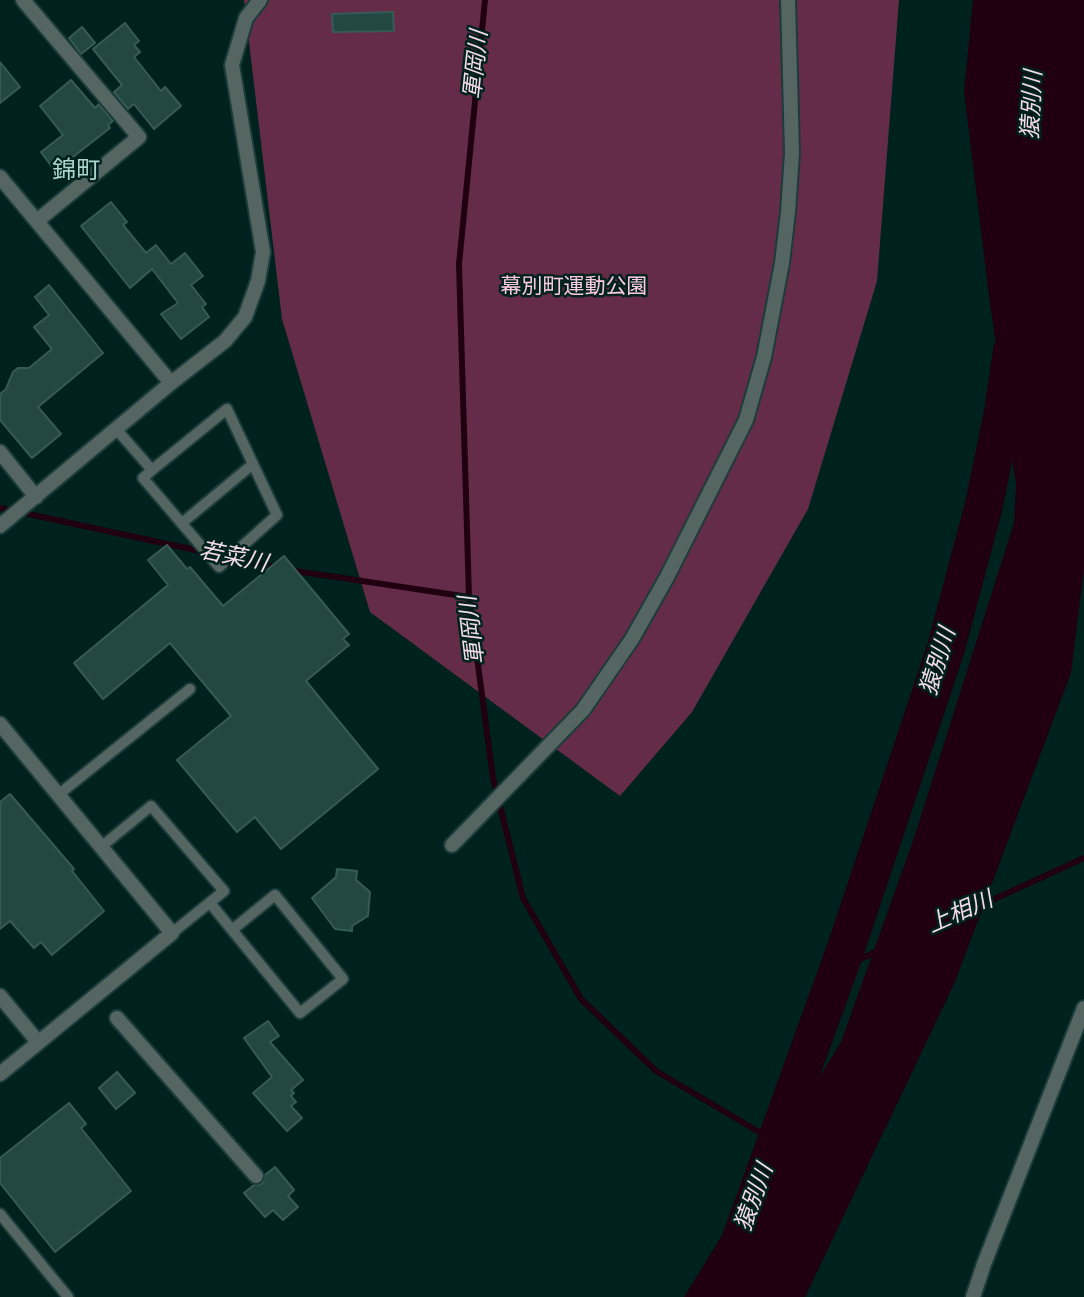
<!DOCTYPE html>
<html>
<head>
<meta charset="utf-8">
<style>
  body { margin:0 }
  canvas { display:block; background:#00221f }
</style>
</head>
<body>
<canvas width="1084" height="1297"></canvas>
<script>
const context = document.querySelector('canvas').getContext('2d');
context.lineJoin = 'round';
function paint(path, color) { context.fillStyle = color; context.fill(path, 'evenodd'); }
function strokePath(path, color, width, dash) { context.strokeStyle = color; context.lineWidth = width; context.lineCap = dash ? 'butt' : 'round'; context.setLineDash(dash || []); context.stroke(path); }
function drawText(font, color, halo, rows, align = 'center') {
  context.font = font + ' "Source Sans 3","Noto Sans JP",sans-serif'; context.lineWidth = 5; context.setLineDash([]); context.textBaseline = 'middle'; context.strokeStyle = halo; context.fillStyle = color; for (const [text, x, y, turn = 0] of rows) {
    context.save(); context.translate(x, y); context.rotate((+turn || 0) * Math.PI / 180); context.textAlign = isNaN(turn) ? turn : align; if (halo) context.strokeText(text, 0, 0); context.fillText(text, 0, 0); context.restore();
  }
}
paint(new Path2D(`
  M 244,0 L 899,0 L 877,281 L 808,509 L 692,712 L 620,796 L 370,612 L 282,319 Z`), '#652c4a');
paint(new Path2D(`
  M 973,0 L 1084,0 L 1084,569 L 1071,673 L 955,982 L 805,1297 L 684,1297 L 841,1042 L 913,841 L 1014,523 L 1016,485 L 988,289 L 964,91 Z`), '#200010');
strokePath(new Path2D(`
  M 485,0 L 459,264 L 469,597 L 493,778 L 523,898 L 581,999 L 656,1071 L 776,1142
  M 0,508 L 279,568
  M 289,570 L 469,597
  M 977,907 L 1084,858
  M 838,969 L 878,951`), '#200010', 6);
strokePath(new Path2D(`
  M 720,1297 L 846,948 L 946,648 L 984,505 L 1003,412 L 1012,351`), '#200010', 38);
const building = new Path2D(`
  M 393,12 L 394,31 L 333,32 L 332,14 Z
  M 125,23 L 139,41 L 134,45 L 140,52 L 134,57 L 161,91 L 165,87 L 181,106 L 154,129 L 134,104 L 128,109 L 114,92 L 122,85 L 93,49 Z
  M 82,27 L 95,43 L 81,54 L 69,38 Z
  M 0,62 L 20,87 L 0,103 Z
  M 71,80 L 95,108 L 99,104 L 113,121 L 108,125 L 110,128 L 55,171 L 41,152 L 63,135 L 40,106 Z
  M 111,202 L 127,222 L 123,225 L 146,253 L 156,245 L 171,264 L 185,253 L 203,276 L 191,285 L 206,304 L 202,307 L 209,317 L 181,339 L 161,314 L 178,303 L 152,269 L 130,288 L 81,226 Z
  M 49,285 L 103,353 L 38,407 L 61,434 L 32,458 L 0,420 L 0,394 L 6,389 L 13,372 L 18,368 L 29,368 L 52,349 L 34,327 L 49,315 L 35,297 Z
  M 167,545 L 187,569 L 190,567 L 223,606 L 284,556 L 349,634 L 343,639 L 349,645 L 306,681 L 378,769 L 281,849 L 255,817 L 237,832 L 177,760 L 231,716 L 170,643 L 103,699 L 74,663 L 168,585 L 148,560 Z
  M 10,794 L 74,869 L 72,871 L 104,911 L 52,955 L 41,942 L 34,948 L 10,921 L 0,929 L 0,802 Z
  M 337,869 L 357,871 L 356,880 L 370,892 L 368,916 L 352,926 L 352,931 L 335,929 L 312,898 L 336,877 Z
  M 268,1021 L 279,1036 L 270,1042 L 303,1080 L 291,1090 L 294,1093 L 291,1096 L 296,1102 L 291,1106 L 302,1118 L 287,1131 L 253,1093 L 272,1077 L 244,1038 Z
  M 117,1072 L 135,1093 L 116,1109 L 99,1088 Z
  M 69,1103 L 86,1124 L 81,1128 L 131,1191 L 55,1252 L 0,1183 L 0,1158 Z
  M 275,1167 L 294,1190 L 288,1196 L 298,1207 L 283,1220 L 273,1210 L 265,1217 L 244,1193 L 254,1185 L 262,1184 L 265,1175 Z`);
paint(building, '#234743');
strokePath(building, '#365b57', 2);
const service = new Path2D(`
  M 117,430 L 152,470 L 227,409 L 277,515 L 219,567 L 143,478 L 152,470
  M 182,523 L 253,464
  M 58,795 L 190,689
  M 101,847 L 151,806 L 224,891 L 172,933
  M 210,903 L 300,1013 L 343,979 L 275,895 L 232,930
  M 0,1214 L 68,1297`);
const pedestrian = new Path2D(`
  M 117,1018 L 256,1176`);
const minor = new Path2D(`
  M 23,0 L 139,137 L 37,221
  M 0,177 L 171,383
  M 0,452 L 36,497
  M 0,526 L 171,383 L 225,341 L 245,317 L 258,281 L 263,252 L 232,65 L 246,18 L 260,0
  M 0,724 L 172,933 L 0,1074
  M 452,845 L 583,710 L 632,639 L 667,577 L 746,420 L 764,357 L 782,263 L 788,212 L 792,153 L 788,0
  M 0,996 L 38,1042
  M 973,1297 L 984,1264 L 1084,1008`);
strokePath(service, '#1c3c39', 14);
strokePath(pedestrian, '#1c3c39', 18);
strokePath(minor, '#1c3c39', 18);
strokePath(service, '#556562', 10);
strokePath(pedestrian, '#556562', 14);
strokePath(minor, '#556562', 14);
drawText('21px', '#fbc9e0', '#00221f', [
  ["幕別町運動公園",574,288]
]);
drawText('italic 23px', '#f5dbe7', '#00221f', [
  ["軍岡川",478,65,-84],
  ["猿別川",1034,105,-87],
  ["若菜川",233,559,12],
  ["軍岡川",474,630,-97],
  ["猿別川",940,662,-73],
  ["上相川",961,914,-24],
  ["猿別川",756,1198,-70]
]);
drawText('24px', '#acd5cf', '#00221f', [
  ["錦町",76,173]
]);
</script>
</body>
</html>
